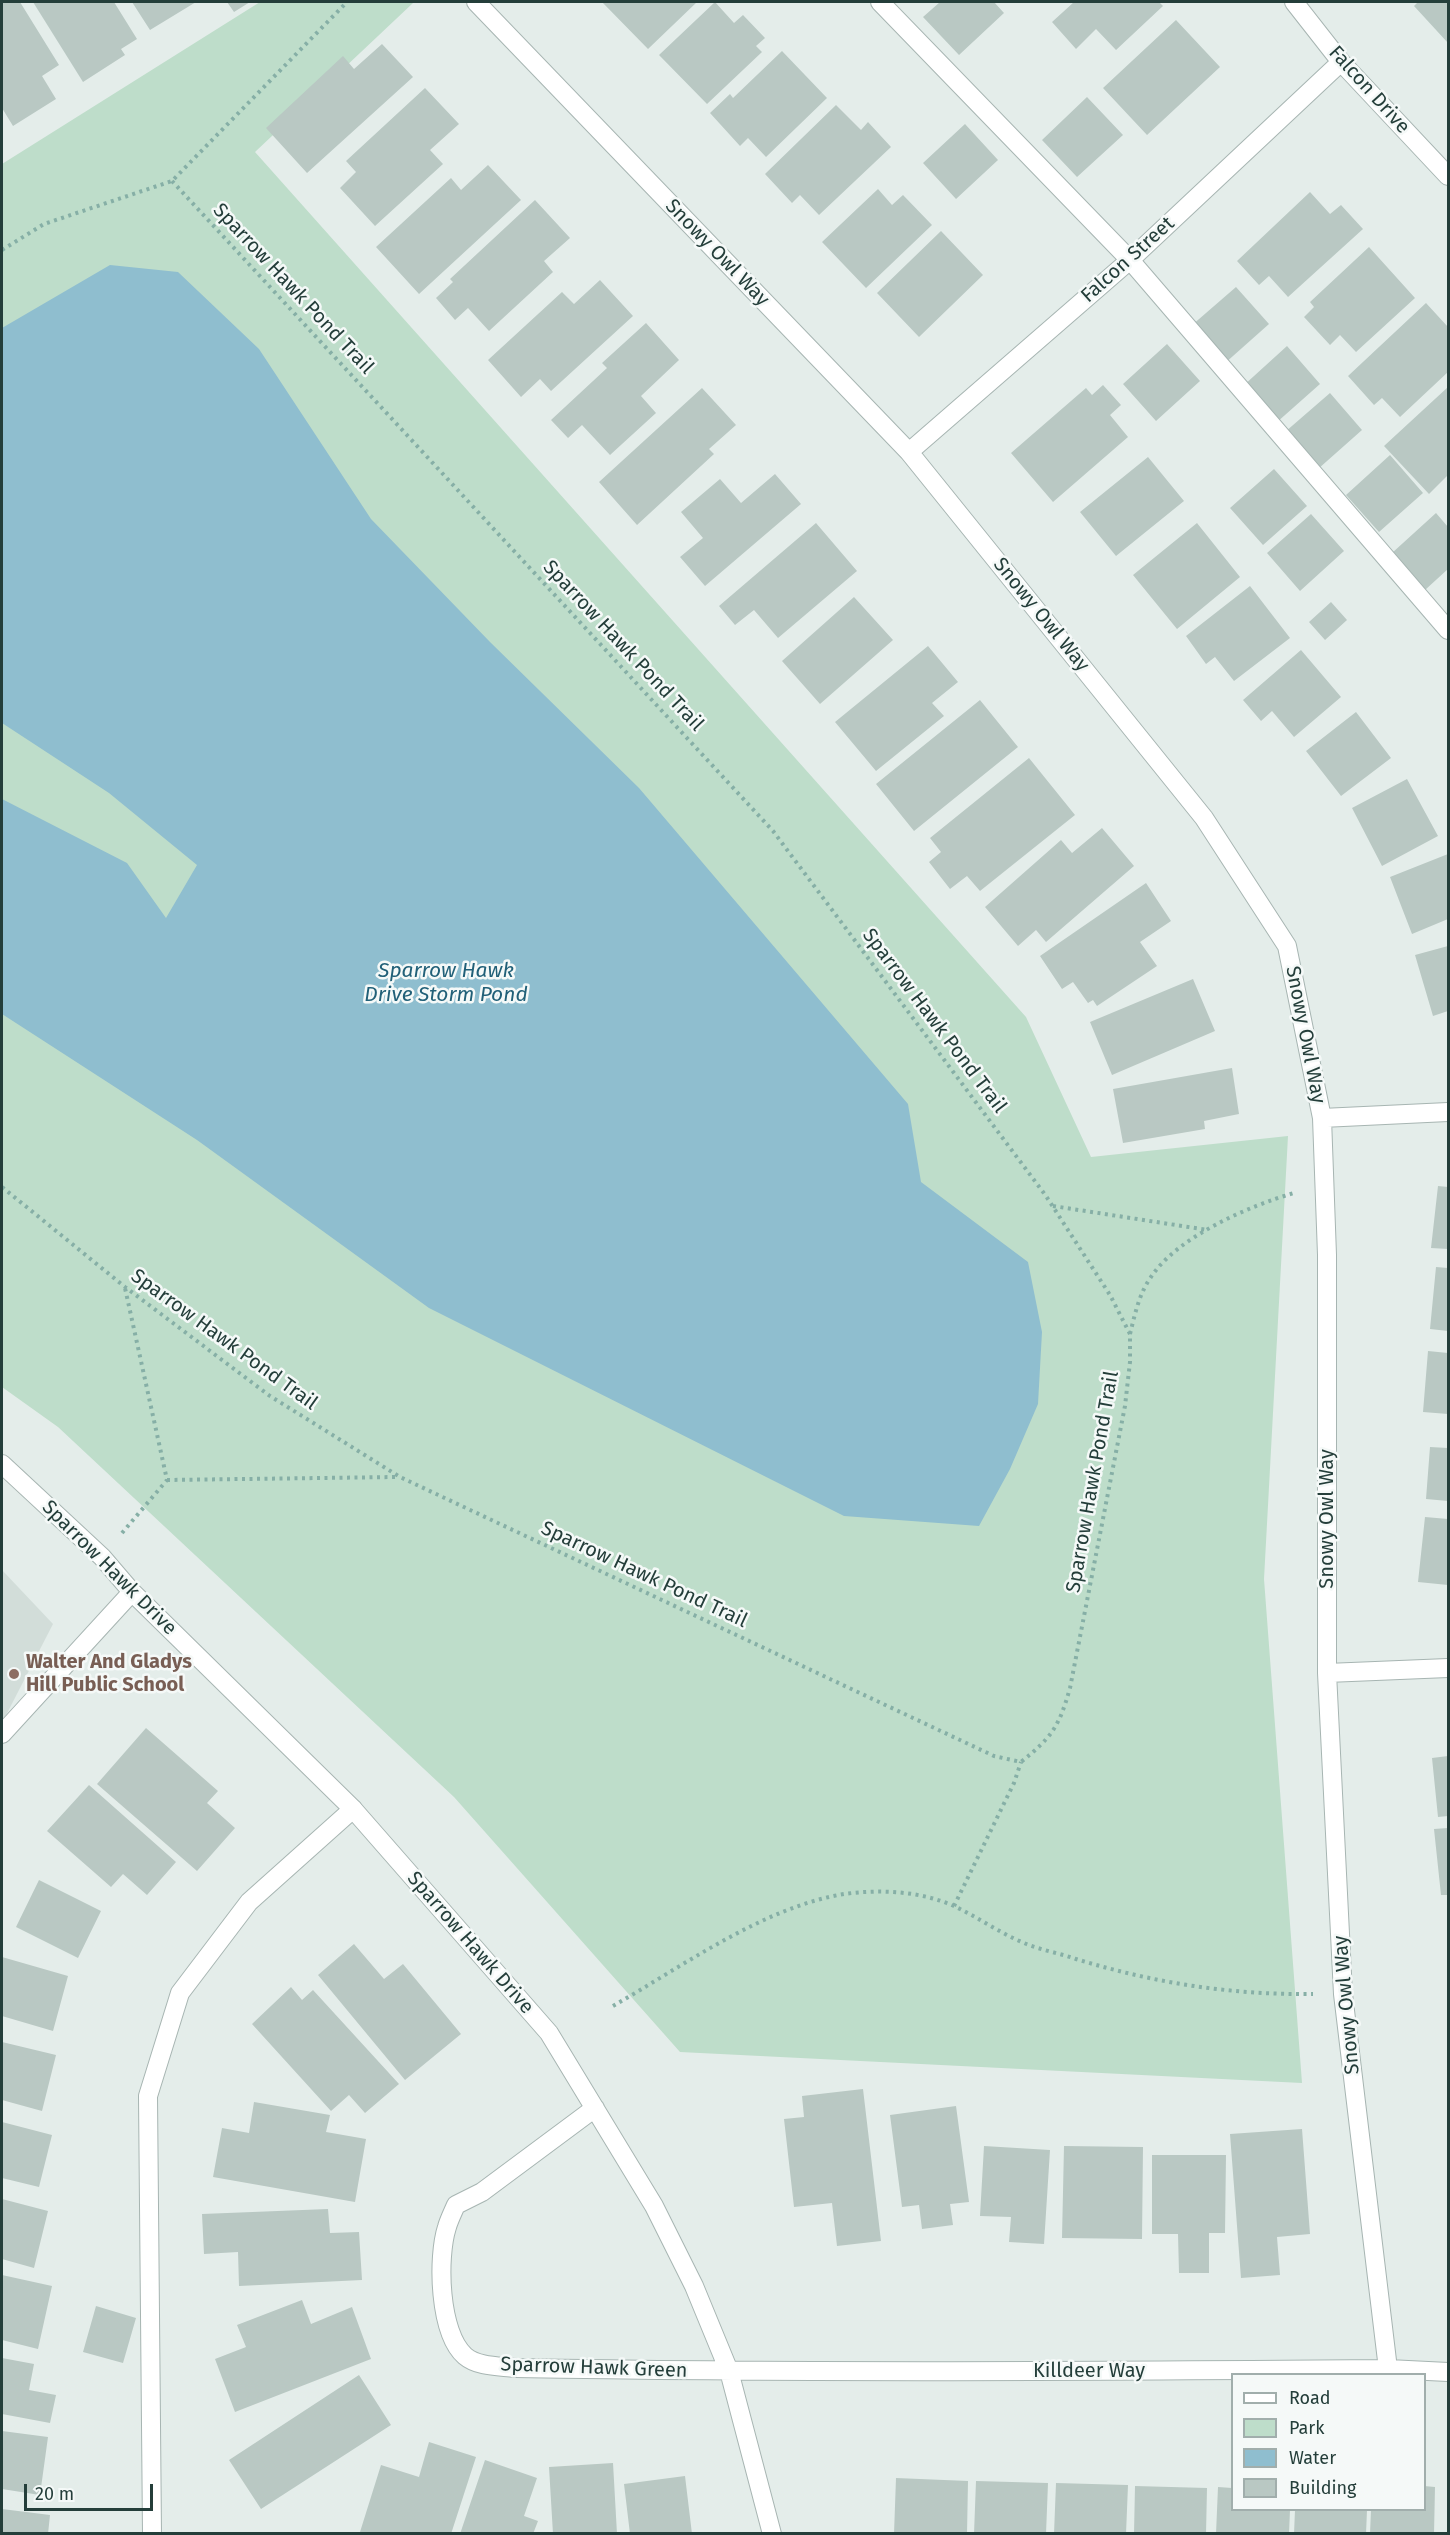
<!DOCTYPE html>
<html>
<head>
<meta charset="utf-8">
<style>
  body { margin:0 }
  #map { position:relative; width:1450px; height:2535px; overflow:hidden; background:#e4edea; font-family:"Fira Sans",sans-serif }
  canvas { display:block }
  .frame { position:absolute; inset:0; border:3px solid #243e3a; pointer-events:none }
  .legend { position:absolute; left:1231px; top:2373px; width:195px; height:138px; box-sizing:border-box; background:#f5f9f8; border:2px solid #a1aeac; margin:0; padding:8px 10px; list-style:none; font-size:18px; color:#243e3a }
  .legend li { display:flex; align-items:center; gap:12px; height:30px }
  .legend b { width:30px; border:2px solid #a1aeac }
  .scale { position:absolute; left:24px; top:2484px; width:129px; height:27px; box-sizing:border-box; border:3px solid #243e3a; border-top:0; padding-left:8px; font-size:18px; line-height:21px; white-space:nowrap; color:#243e3a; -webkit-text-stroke:4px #f5f9f8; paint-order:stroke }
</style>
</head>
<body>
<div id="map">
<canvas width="1450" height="2535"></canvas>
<div class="frame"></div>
<ul class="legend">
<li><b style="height:8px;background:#fff"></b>Road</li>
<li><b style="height:16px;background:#beddca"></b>Park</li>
<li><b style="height:16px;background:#8fbecf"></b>Water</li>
<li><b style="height:16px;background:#b9c8c3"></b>Building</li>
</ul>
<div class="scale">20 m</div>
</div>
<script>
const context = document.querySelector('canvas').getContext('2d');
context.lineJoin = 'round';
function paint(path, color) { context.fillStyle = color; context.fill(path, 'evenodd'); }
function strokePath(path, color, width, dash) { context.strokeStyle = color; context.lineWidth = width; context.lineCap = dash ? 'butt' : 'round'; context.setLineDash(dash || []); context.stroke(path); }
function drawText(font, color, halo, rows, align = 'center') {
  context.font = font + ' "Fira Sans",sans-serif'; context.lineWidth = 5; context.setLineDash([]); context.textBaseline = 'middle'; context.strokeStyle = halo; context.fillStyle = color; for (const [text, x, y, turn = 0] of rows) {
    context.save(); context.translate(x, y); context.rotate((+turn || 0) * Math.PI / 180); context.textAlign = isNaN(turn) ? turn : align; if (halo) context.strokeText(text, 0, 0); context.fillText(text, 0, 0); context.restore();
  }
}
paint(new Path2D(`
  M 2,1570 L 53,1624 L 2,1723 Z`), '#d2ddd9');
paint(new Path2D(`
  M 260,2 L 413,3 L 255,152 L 1026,1017 L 1091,1157 L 1288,1136 L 1264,1579 L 1302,2083 L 680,2052 L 454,1797 L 58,1427 L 2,1387 L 2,164 Z`), '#beddca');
paint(new Path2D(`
  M 110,265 L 178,272 L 259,349 L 371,519 L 490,642 L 639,788 L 908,1104 L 921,1182 L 1028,1262 L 1042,1332 L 1038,1404 L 1010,1469 L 979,1526 L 844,1516 L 429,1308 L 197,1140 L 2,1014 L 2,799 L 127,863 L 166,918 L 197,865 L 109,793 L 2,723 L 2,328 Z`), '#8fbecf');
paint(new Path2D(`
  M 2,2 L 20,2 L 59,65 L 42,76 L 56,99 L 13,126 L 2,108 Z
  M 33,2 L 114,2 L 137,39 L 121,49 L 125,55 L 83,82 Z
  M 132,2 L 196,2 L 150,30 Z
  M 227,2 L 250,2 L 234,12 Z
  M 602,2 L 697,2 L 648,49 Z
  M 715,2 L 734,23 L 743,15 L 765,38 L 756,46 L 762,52 L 707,104 L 659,55 Z
  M 940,2 L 994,2 L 1004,13 L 959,55 L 923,17 Z
  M 1074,2 L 1159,2 L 1163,6 L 1116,50 L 1096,29 L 1076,49 L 1052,22 Z
  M 1418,2 L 1448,2 L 1448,43 L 1414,6 Z
  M 1176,20 L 1220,67 L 1147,135 L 1103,88 Z
  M 382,44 L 413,77 L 307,173 L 266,128 L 343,56 L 354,69 Z
  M 782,51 L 827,98 L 766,157 L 748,138 L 740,146 L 710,113 L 730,94 L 733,98 Z
  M 425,88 L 459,124 L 430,150 L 443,164 L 375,226 L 340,188 L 356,172 L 346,161 Z
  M 1087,97 L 1123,135 L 1077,177 L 1042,140 Z
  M 836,105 L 861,130 L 868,122 L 891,147 L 819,215 L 800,195 L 792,203 L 765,174 Z
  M 965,124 L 998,160 L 956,199 L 923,163 Z
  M 488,165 L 521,200 L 419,294 L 376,247 L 451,178 L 461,190 Z
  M 878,189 L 892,205 L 903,195 L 932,225 L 866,288 L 822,242 Z
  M 1310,192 L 1330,214 L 1341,205 L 1363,229 L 1288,297 L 1269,276 L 1259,285 L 1237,261 Z
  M 535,200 L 570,238 L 544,261 L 553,272 L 489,331 L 468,308 L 455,320 L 436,298 L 453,282 L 450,279 Z
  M 941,231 L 983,275 L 919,337 L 877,293 Z
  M 1369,247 L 1415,298 L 1356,352 L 1340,335 L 1330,345 L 1304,317 L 1314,307 L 1310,302 Z
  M 600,280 L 633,316 L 551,391 L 540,379 L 521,397 L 488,360 L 562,292 L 574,304 Z
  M 1236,287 L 1269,324 L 1224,364 L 1191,326 Z
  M 1426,303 L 1448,327 L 1448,372 L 1400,417 L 1382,398 L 1374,405 L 1348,376 Z
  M 646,323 L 679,360 L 641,396 L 656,413 L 610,455 L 582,425 L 568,438 L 551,420 L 607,368 L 602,363 Z
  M 1167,344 L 1200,381 L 1156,421 L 1123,384 Z
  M 1287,346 L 1320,384 L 1276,423 L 1243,386 Z
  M 1103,385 L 1121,405 L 1110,415 L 1128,437 L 1053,502 L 1011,453 L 1086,388 L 1092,395 Z
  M 1448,387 L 1448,475 L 1429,494 L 1384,446 Z
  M 702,388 L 736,425 L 709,449 L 714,454 L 637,525 L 599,482 Z
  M 1330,393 L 1362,430 L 1318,469 L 1285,432 Z
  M 1390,455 L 1423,493 L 1379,532 L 1346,495 Z
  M 1148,457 L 1184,501 L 1116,556 L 1080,512 Z
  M 1274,469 L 1307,506 L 1263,545 L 1230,508 Z
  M 775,474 L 801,504 L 705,586 L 680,557 L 703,538 L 681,512 L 720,479 L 741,503 Z
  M 1436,513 L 1448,527 L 1448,569 L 1425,590 L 1392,553 Z
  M 1311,514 L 1344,551 L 1300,591 L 1267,553 Z
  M 816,523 L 857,571 L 778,638 L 754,610 L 735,625 L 719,606 Z
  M 1197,523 L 1240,577 L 1177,629 L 1133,575 Z
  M 1250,586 L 1290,638 L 1234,681 L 1215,657 L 1206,664 L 1186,636 Z
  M 854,597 L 893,640 L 820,704 L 782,661 Z
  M 1331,602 L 1347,620 L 1325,640 L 1309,622 Z
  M 928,646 L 958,682 L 932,703 L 944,716 L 876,771 L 835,722 Z
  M 1301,650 L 1341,697 L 1294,737 L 1272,711 L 1261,721 L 1243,700 Z
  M 980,700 L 1018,747 L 914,831 L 876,784 Z
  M 1356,712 L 1391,758 L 1341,796 L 1306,751 Z
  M 1029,758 L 1075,815 L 980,891 L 967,876 L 950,889 L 929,862 L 941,852 L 930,838 Z
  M 1407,779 L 1438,836 L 1382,866 L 1352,808 Z
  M 1102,828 L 1134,866 L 1046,942 L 1036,930 L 1018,946 L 985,907 L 1061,840 L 1072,853 Z
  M 1448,854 L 1448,919 L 1412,934 L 1390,877 Z
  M 1146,883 L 1171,921 L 1140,942 L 1157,966 L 1097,1006 L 1093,1000 L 1088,1003 L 1073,982 L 1062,989 L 1040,956 Z
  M 1448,946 L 1448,1011 L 1433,1016 L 1415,955 Z
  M 1193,979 L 1215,1031 L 1112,1075 L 1090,1022 Z
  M 1232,1068 L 1239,1114 L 1204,1121 L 1205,1129 L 1123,1143 L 1113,1089 Z
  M 1438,1186 L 1448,1187 L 1448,1249 L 1431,1248 Z
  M 1436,1267 L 1448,1268 L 1448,1331 L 1430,1329 Z
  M 1428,1351 L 1448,1353 L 1448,1414 L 1423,1412 Z
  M 1430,1447 L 1448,1448 L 1448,1501 L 1426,1499 Z
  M 1425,1517 L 1448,1519 L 1448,1585 L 1418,1582 Z
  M 146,1728 L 218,1791 L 207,1803 L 235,1828 L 197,1871 L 97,1784 Z
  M 1448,1756 L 1448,1816 L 1438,1817 L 1432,1758 Z
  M 89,1785 L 176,1862 L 147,1895 L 123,1874 L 111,1887 L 47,1831 Z
  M 1448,1828 L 1448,1895 L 1441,1895 L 1434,1829 Z
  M 39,1880 L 101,1911 L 78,1958 L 16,1927 Z
  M 354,1944 L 384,1979 L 403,1964 L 461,2034 L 405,2080 L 318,1975 Z
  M 2,1957 L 68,1976 L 53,2031 L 2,2016 Z
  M 291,1987 L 302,2000 L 313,1990 L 399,2084 L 365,2113 L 349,2095 L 331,2111 L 252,2024 Z
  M 2,2042 L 56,2055 L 42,2111 L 2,2100 Z
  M 863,2089 L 881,2241 L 837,2246 L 832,2203 L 794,2207 L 784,2119 L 804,2117 L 802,2096 Z
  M 254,2102 L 330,2115 L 326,2132 L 366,2139 L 355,2202 L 213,2177 L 222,2128 L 249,2133 Z
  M 956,2106 L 969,2202 L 950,2204 L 953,2225 L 922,2229 L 919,2205 L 902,2207 L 890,2115 Z
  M 2,2122 L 52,2135 L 39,2187 L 2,2178 Z
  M 1302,2129 L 1310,2234 L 1277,2237 L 1280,2275 L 1241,2278 L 1230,2134 Z
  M 984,2146 L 1050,2150 L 1044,2244 L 1009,2242 L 1011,2217 L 980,2216 Z
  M 1064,2146 L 1143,2147 L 1142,2239 L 1062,2238 Z
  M 1152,2155 L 1226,2155 L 1225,2233 L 1209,2233 L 1209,2273 L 1179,2273 L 1178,2234 L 1152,2234 Z
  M 2,2199 L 48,2211 L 34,2268 L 2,2259 Z
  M 328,2209 L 330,2233 L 359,2232 L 362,2280 L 239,2286 L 238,2252 L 204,2254 L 202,2214 Z
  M 2,2275 L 52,2286 L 38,2349 L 2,2340 Z
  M 302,2300 L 311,2324 L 352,2307 L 371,2359 L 235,2412 L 215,2359 L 246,2347 L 237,2325 Z
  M 96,2306 L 136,2318 L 123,2363 L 83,2352 Z
  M 2,2358 L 34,2364 L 29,2390 L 56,2395 L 50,2423 L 2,2414 Z
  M 359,2375 L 391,2425 L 261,2509 L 229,2460 Z
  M 2,2431 L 48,2437 L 40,2495 L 2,2489 Z
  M 429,2442 L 476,2457 L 451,2534 L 360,2532 L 381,2465 L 419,2477 Z
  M 485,2460 L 537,2478 L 524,2516 L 538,2521 L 533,2534 L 460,2534 Z
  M 613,2463 L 617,2534 L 553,2534 L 549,2467 Z
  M 685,2476 L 692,2534 L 630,2534 L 624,2484 Z
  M 896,2478 L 968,2481 L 967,2534 L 894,2534 Z
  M 976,2481 L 1048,2483 L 1046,2534 L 974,2534 Z
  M 1056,2483 L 1128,2485 L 1126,2534 L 1054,2534 Z
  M 1135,2486 L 1207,2488 L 1206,2534 L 1134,2534 Z
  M 1424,2486 L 1435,2487 L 1434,2534 L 1370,2534 L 1371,2510 L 1424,2510 Z
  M 1218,2487 L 1232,2488 L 1232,2510 L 1290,2510 L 1289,2534 L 1216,2534 Z
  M 2,2509 L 50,2515 L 48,2534 L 2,2534 Z
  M 1295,2510 L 1367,2510 L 1366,2534 L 1294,2534 Z`), '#b9c8c3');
const lane = new Path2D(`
  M 880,2 L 1130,260 L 1448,630
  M 152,2534 L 148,2096 L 180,1993 L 249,1902 L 353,1809`);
const street = new Path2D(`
  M 476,2 L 909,452 L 1204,818 L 1287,946 L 1322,1118 L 1327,1255 L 1327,1673 L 1343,1994 L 1388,2369
  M 1294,2 L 1341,62 L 1448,176
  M 909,452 L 1130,260 L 1341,62
  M 1322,1118 L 1448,1112
  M 2,1464 L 102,1557 L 132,1592 L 353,1809 L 549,2033 L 654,2206 L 694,2286 L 729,2371 L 772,2534
  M 1327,1673 L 1448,1668
  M 2,1734 L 132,1592
  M 595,2108 L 482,2192 L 456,2205 C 453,2212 449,2220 447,2227 C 437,2258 439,2333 465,2356 C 478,2367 499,2366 515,2368 C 806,2373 1097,2371 1388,2369 L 1448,2372`);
strokePath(lane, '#a7b5b2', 20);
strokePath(street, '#a7b5b2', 20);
strokePath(new Path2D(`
  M 2,250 L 44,224 L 172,181 L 347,2
  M 2,1187 L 125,1287 L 270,1396 L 400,1477 L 994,1756 L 1021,1762 C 1052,1737 1059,1727 1070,1688 L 1125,1406 L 1130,1362 L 1130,1334 L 1110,1295 L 1046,1196 L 773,831 L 172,181
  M 1053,1206 L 1208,1230
  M 1130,1334 C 1135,1314 1139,1294 1151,1277 C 1177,1237 1249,1206 1294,1193
  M 167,1480 L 397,1477
  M 122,1533 L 167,1480 L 125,1288
  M 954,1906 L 1014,1783 L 1021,1762
  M 613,2006 C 683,1966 764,1907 844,1894 C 881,1889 922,1891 956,1907 C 979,1918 1000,1933 1024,1943 C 1040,1950 1059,1953 1076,1959 C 1154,1983 1231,1995 1313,1994`), '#86afa6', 4, [3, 4.5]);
strokePath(lane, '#fff', 18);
strokePath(street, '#fff', 18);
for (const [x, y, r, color] of [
  [14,1674,6,"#8d6e63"]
]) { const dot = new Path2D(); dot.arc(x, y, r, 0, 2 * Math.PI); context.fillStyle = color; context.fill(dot); strokePath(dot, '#f5f9f8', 2); }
drawText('20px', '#243e3a', '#f5f9f8', [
  ["Falcon Drive",1369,90,48],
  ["Snowy Owl Way",717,253,46],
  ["Falcon Street",1128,260,-42],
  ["Sparrow Hawk Pond Trail",293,289,47],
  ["Snowy Owl Way",1041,615,51],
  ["Sparrow Hawk Pond Trail",623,646,47],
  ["Sparrow Hawk Pond Trail",934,1021,53],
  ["Snowy Owl Way",1305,1035,79],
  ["Sparrow Hawk Pond Trail",224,1340,36],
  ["Sparrow Hawk Pond Trail",1093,1482,-80],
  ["Snowy Owl Way",1327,1519,-90],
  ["Sparrow Hawk Drive",109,1568,45],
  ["Sparrow Hawk Pond Trail",644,1575,25],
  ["Sparrow Hawk Drive",470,1943,49],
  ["Snowy Owl Way",1347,2005,-95],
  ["Sparrow Hawk Green",594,2368,2],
  ["Killdeer Way",1089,2371]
]);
drawText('bold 20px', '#785e54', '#f5f9f8', [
  ["Walter And Gladys",26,1662],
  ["Hill Public School",26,1685]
], 'left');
drawText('italic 21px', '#216078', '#f5f9f8', [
  ["Sparrow Hawk",446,971],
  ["Drive Storm Pond",446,995]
]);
</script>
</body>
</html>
